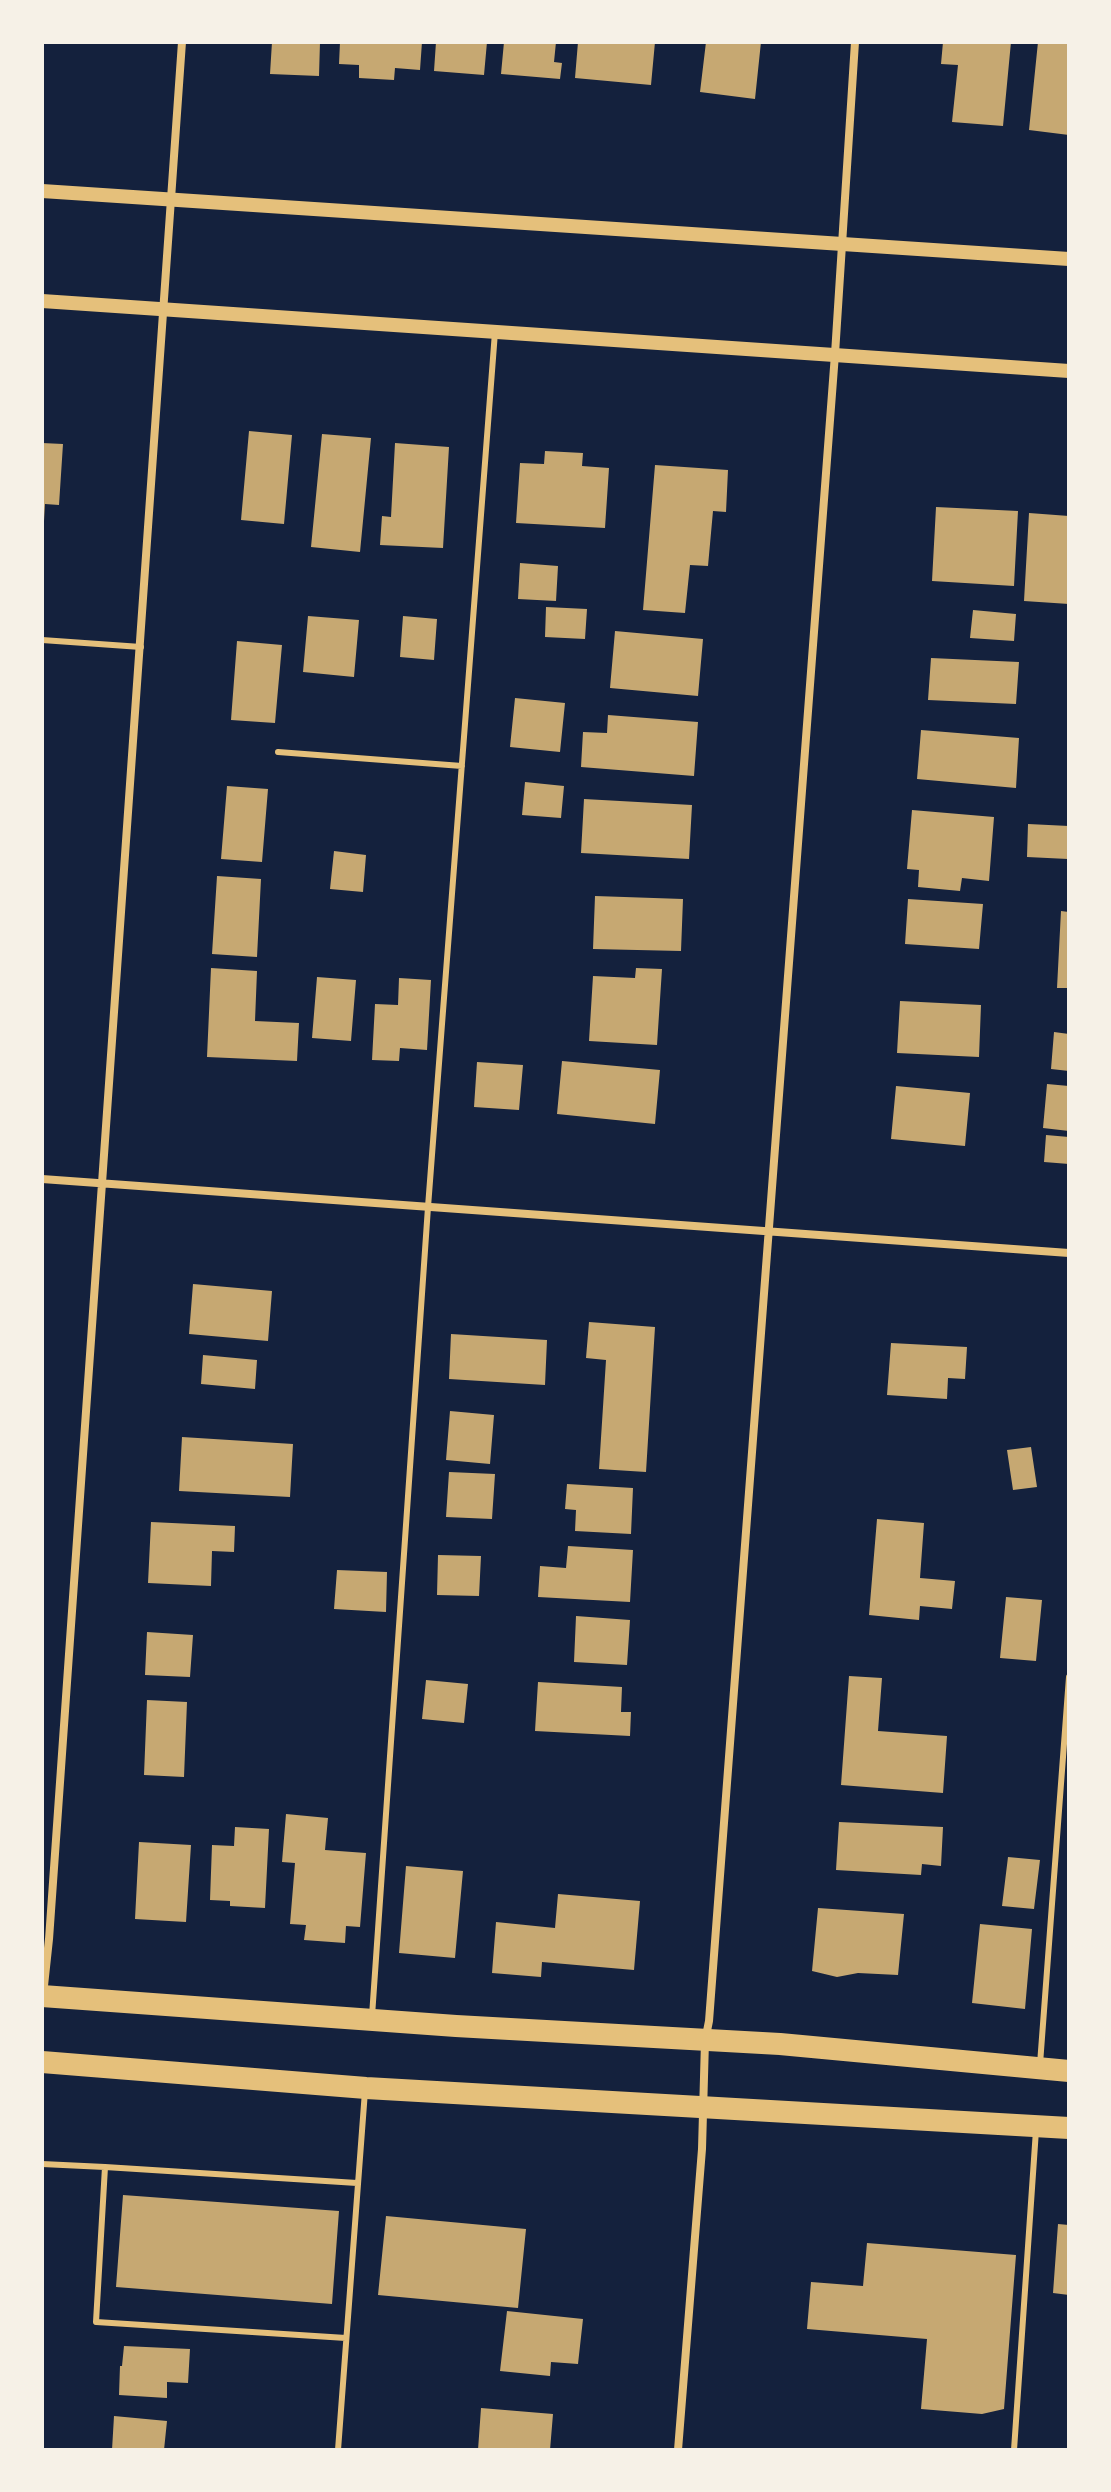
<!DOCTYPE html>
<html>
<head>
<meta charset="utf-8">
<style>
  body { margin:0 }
  #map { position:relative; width:1111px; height:2492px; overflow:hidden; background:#14213d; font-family:Raleway,sans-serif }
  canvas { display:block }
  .frame { position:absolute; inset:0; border:44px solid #f6f1e7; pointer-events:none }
</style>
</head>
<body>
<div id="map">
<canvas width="1111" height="2492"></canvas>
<div class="frame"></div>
</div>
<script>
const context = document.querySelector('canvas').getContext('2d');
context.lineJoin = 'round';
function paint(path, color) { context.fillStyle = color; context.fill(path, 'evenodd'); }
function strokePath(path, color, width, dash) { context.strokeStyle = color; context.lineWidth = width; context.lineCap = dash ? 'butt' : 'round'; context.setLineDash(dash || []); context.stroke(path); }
paint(new Path2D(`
  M 272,42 L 320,42 L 319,76 L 270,74 Z
  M 340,42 L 422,42 L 420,70 L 395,68 L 394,80 L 359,78 L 359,65 L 339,64 Z
  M 436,42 L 487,42 L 484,75 L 434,71 Z
  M 504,42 L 556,42 L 554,62 L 562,63 L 560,79 L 501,74 Z
  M 578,42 L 655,42 L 651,85 L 575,78 Z
  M 706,42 L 761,42 L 755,99 L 700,92 Z
  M 943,42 L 1011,42 L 1003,126 L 952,122 L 958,65 L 941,64 Z
  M 1038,42 L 1069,42 L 1069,135 L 1029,130 Z
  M 249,431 L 292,435 L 284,524 L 241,520 Z
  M 322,434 L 371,438 L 360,552 L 311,547 Z
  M 42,443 L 63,444 L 59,505 L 45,504 L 44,521 L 42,521 Z
  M 395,443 L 449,447 L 443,548 L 380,545 L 382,516 L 391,517 Z
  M 545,451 L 583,453 L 582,466 L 609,468 L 605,528 L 516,523 L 520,463 L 544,464 Z
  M 655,465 L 728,470 L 726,512 L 713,511 L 708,566 L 690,565 L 685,613 L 643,610 Z
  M 936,507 L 1018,511 L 1014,586 L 932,581 Z
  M 1029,513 L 1069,516 L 1069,604 L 1024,601 Z
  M 520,563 L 558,566 L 556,601 L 518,599 Z
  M 546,607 L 587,609 L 585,639 L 545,637 Z
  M 973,610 L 1016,614 L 1014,641 L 970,638 Z
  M 308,616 L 359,620 L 354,677 L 303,672 Z
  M 403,616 L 437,619 L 434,660 L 400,657 Z
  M 615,631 L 703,639 L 698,696 L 610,688 Z
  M 237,641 L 282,645 L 275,723 L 231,720 Z
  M 931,658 L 1019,662 L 1016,704 L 928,700 Z
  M 515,698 L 565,703 L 560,752 L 510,747 Z
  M 608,715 L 698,722 L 694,776 L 581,767 L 583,732 L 607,733 Z
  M 921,730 L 1019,738 L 1016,788 L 917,779 Z
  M 525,782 L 564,786 L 561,818 L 522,815 Z
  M 227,786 L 268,789 L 262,862 L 221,859 Z
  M 584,799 L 692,805 L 689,859 L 581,853 Z
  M 912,810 L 994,817 L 989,881 L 962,878 L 960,891 L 918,887 L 919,870 L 907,869 Z
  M 1028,824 L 1069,826 L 1068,859 L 1027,857 Z
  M 334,851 L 366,855 L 363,892 L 330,889 Z
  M 217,876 L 261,879 L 257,957 L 212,954 Z
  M 595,896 L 683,899 L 681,951 L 593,949 Z
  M 908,899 L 983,904 L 979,949 L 905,944 Z
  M 1061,911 L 1069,912 L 1069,988 L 1057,988 Z
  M 211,968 L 257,971 L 255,1021 L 299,1023 L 297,1061 L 207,1057 Z
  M 636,968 L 662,969 L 657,1045 L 589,1041 L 593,976 L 635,978 Z
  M 317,977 L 356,980 L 351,1041 L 312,1038 Z
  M 399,978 L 431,980 L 427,1050 L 400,1048 L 399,1061 L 372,1060 L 375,1004 L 398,1005 Z
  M 900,1001 L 981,1005 L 979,1057 L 897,1053 Z
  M 1054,1032 L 1069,1034 L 1069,1071 L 1051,1069 Z
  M 562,1061 L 660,1070 L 655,1124 L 557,1114 Z
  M 477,1062 L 523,1065 L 519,1110 L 474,1107 Z
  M 1047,1084 L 1069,1086 L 1069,1131 L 1043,1128 Z
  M 896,1086 L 970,1093 L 965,1146 L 891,1139 Z
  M 1046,1135 L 1069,1137 L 1069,1164 L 1044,1162 Z
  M 193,1284 L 272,1291 L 268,1341 L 189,1334 Z
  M 589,1322 L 655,1327 L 646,1472 L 599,1469 L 606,1360 L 586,1358 Z
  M 451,1334 L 547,1340 L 545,1385 L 449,1379 Z
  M 891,1343 L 967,1347 L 965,1379 L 948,1378 L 947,1399 L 887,1395 Z
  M 203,1355 L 257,1360 L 255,1389 L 201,1384 Z
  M 450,1411 L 494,1415 L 490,1464 L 446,1460 Z
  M 182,1437 L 293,1444 L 290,1497 L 179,1491 Z
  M 1031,1447 L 1037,1487 L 1013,1490 L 1007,1450 Z
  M 449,1472 L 495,1474 L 492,1519 L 446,1517 Z
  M 567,1484 L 633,1488 L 631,1534 L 575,1531 L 576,1510 L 565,1509 Z
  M 877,1519 L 924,1523 L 920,1578 L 955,1581 L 952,1609 L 920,1606 L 919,1620 L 869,1615 Z
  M 151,1522 L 235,1526 L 234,1552 L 212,1551 L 211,1586 L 148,1583 Z
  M 568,1546 L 633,1550 L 630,1602 L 538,1597 L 540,1566 L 566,1568 Z
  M 438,1555 L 481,1556 L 479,1596 L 437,1595 Z
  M 337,1570 L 387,1572 L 386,1612 L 334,1609 Z
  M 1006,1597 L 1042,1600 L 1036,1661 L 1000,1658 Z
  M 576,1616 L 630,1620 L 627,1665 L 574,1662 Z
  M 147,1632 L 193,1635 L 190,1677 L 145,1675 Z
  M 849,1676 L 882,1678 L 878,1731 L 947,1736 L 943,1793 L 841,1785 Z
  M 426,1680 L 468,1684 L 464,1723 L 422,1719 Z
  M 538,1682 L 622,1687 L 621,1712 L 631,1712 L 630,1736 L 535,1731 Z
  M 147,1700 L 187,1702 L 184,1777 L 144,1775 Z
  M 286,1814 L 328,1818 L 325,1850 L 366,1853 L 360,1927 L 346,1926 L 345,1943 L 304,1940 L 306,1925 L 290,1924 L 295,1863 L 282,1862 Z
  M 839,1822 L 943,1827 L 941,1866 L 922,1864 L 921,1875 L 836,1870 Z
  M 235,1827 L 269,1829 L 265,1908 L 230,1906 L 230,1901 L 210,1900 L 212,1845 L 234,1846 Z
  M 139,1842 L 191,1845 L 186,1922 L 135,1919 Z
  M 1008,1857 L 1040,1860 L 1034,1909 L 1002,1906 Z
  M 406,1866 L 463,1871 L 455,1958 L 399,1953 Z
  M 558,1894 L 640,1901 L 634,1970 L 542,1962 L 541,1977 L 492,1973 L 496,1922 L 555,1928 Z
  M 818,1908 L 904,1914 L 898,1975 L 858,1973 L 837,1977 L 812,1971 Z
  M 980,1924 L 1032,1929 L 1025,2009 L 972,2003 Z
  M 123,2195 L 339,2211 L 332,2304 L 116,2287 Z
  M 386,2216 L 526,2229 L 518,2308 L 378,2295 Z
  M 1058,2224 L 1069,2225 L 1069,2295 L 1053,2293 Z
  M 867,2243 L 1016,2255 L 1004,2409 L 982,2414 L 921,2409 L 927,2339 L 807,2329 L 811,2282 L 863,2286 Z
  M 507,2311 L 583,2319 L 578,2364 L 551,2362 L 550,2376 L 500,2371 Z
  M 124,2346 L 190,2349 L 188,2383 L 167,2382 L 167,2398 L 119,2395 L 120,2366 L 122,2366 Z
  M 481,2408 L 553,2414 L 550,2450 L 478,2450 Z
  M 114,2416 L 167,2421 L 164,2450 L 112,2450 Z`), '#c6a872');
strokePath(new Path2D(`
  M 42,640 L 141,647
  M 278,752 L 462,766
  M 372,2016 L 428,1207 L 495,332
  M 1040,2064 L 1069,1677
  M 42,2164 L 105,2167
  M 346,2338 L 96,2322 L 105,2167 L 357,2183
  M 338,2450 L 365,2091
  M 1014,2450 L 1036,2130`), '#e5c07b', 6);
strokePath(new Path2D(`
  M 42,1179 L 1069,1253
  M 43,1995 L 49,1939 L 182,42
  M 678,2450 L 702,2149 L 705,2041 L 709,2021 L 835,354 L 855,42`), '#e5c07b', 8);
strokePath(new Path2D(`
  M 42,191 L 1069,259
  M 42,301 L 1069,371`), '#e5c07b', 14);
strokePath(new Path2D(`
  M 42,1996 L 456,2026 L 780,2044 L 1069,2071
  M 42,2062 L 366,2088 L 1069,2128`), '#e5c07b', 22);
</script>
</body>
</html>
